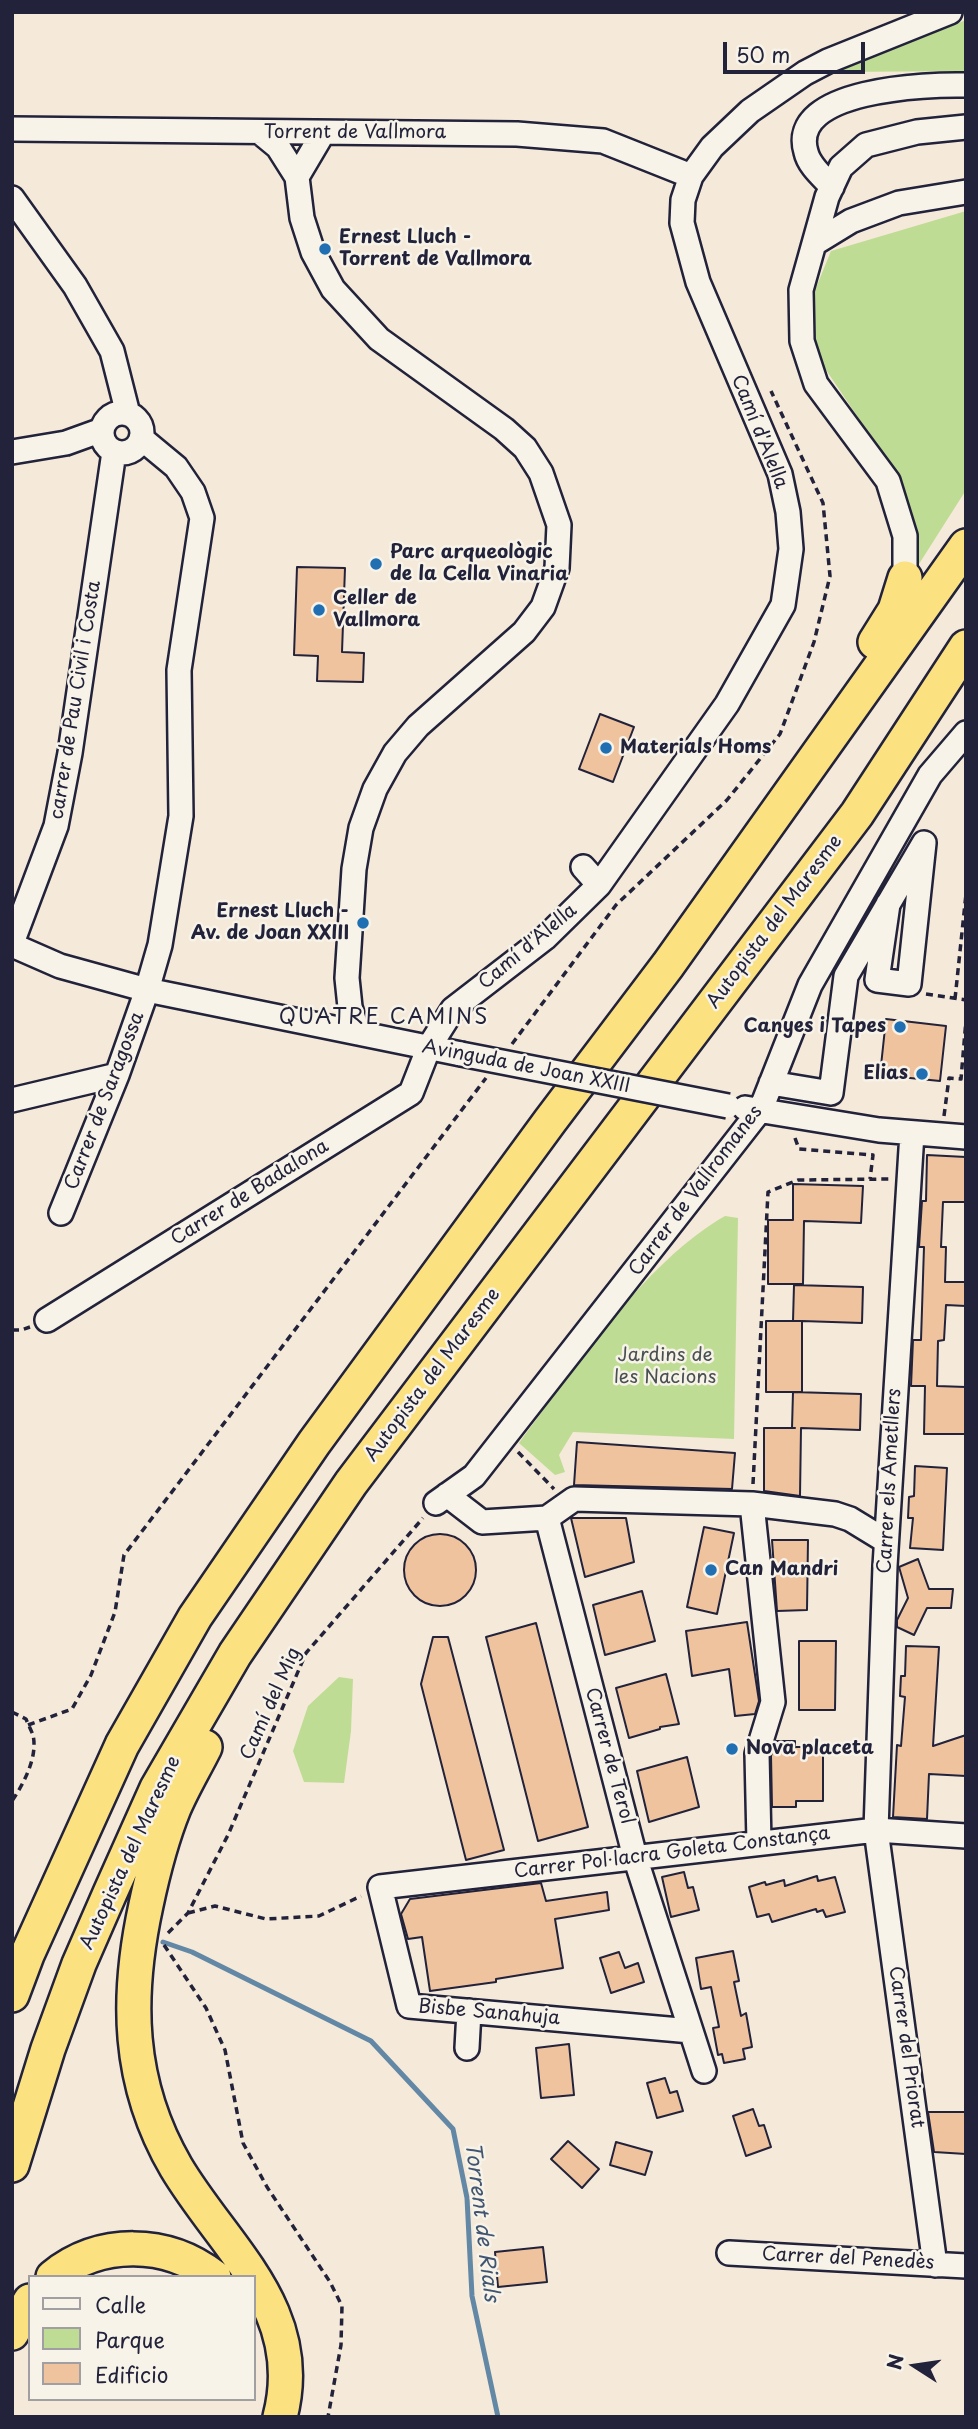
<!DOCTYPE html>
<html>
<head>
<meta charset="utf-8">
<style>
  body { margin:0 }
  #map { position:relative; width:978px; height:2429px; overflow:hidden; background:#f5e9d9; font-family:"Playpen Sans",sans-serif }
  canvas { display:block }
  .frame { position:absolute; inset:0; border:14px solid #22223b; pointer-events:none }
  .legend { position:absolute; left:28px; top:2275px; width:228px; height:126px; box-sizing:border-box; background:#f7f3e8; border:2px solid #a29fa3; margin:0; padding:9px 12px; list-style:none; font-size:21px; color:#22223b }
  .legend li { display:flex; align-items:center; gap:14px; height:35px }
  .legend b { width:35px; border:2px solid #a29fa3 }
  .north { position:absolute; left:880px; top:2331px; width:70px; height:70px; -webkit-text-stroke:5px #f7f3e8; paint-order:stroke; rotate:282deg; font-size:19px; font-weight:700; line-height:28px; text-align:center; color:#22223b }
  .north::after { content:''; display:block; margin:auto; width:24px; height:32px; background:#22223b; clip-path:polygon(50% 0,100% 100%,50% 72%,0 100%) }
  .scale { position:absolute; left:723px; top:42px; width:142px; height:32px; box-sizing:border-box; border:4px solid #22223b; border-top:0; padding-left:9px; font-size:21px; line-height:24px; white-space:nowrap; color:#22223b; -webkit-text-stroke:5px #f7f3e8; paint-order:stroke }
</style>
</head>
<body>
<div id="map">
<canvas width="978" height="2429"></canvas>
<div class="frame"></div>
<ul class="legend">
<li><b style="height:9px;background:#f7f3e8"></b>Calle</li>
<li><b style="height:19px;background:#bfdc94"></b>Parque</li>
<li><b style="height:19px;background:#efc39e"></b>Edificio</li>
</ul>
<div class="north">N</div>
<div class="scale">50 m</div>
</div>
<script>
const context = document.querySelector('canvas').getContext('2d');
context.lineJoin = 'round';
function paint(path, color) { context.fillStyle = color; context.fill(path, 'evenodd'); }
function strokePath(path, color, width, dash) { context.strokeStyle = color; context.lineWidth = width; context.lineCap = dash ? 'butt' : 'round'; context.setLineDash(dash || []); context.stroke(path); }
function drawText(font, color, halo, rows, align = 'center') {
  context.font = font + ' "Playpen Sans",sans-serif'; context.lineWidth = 5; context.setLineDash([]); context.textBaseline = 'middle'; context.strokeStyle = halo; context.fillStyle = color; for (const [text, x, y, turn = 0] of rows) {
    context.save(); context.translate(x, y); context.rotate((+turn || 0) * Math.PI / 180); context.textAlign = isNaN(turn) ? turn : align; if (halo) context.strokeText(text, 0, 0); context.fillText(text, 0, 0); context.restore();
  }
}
paint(new Path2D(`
  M 966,20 L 966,71 L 837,72 Z
  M 966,211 L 966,490 L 919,564 L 890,465 L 818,358 L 811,300 L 831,251 Z
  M 725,1216 L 738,1218 L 734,1439 L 573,1432 L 559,1455 L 565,1472 L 555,1475 L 519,1443 C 575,1369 643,1263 725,1216 Z
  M 339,1677 L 353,1679 L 351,1731 L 344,1783 L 304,1782 L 293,1751 L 308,1706 Z`), '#bfdc94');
strokePath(new Path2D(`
  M 163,1942 L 192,1952 L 371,2041 L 453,2129 L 467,2198 L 472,2296 L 498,2417`), '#6288a6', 5);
const building = new Path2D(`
  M 297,567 L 345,568 L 342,652 L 364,653 L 363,682 L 317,681 L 318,656 L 294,655 Z
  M 600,714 L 634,727 L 613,782 L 579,769 Z
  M 886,1019 L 946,1026 L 940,1081 L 880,1075 Z
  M 927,1155 L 966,1157 L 966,1202 L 943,1202 L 941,1247 L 946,1247 L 945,1282 L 966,1282 L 966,1306 L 946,1305 L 944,1340 L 938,1341 L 937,1386 L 966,1387 L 966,1434 L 924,1434 L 925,1386 L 911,1386 L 913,1340 L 921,1340 L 924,1247 L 919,1247 L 922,1201 L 926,1201 Z
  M 793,1184 L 863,1186 L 861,1223 L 804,1221 L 803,1284 L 768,1284 L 768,1220 L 793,1220 Z
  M 794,1285 L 863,1287 L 862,1323 L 802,1321 L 802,1392 L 766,1392 L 766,1321 L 801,1321 L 793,1321 Z
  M 793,1392 L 861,1394 L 860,1430 L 801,1428 L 800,1496 L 764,1491 L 764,1428 L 795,1428 L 792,1428 Z
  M 577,1442 L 735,1453 L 732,1489 L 574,1485 Z
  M 915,1466 L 947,1468 L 943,1550 L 910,1548 L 913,1518 L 908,1518 L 909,1497 L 914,1496 Z
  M 571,1518 L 626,1518 L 634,1562 L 585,1577 Z
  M 704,1527 L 734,1533 L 717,1614 L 687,1607 Z
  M404 1570a36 36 0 1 1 72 0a36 36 0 1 1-72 0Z
  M 772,1540 L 808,1540 L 807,1610 L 777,1611 Z
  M 918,1559 L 929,1589 L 953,1589 L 951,1608 L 927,1608 L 914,1635 L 897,1627 L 897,1620 L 908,1598 L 899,1567 Z
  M 642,1591 L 655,1641 L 605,1655 L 593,1605 Z
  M 747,1622 L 759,1701 L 755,1714 L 735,1716 L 729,1669 L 692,1676 L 686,1631 Z
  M 536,1623 L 588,1827 L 538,1841 L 486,1637 Z
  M 433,1637 L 448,1637 L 504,1850 L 466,1860 L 421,1684 Z
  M 799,1641 L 836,1641 L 835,1710 L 799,1710 Z
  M 906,1646 L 939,1647 L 933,1746 L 966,1735 L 966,1776 L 929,1774 L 927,1819 L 893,1817 L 897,1745 L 901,1746 L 905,1697 L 900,1696 L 901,1676 L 905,1676 Z
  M 666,1674 L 679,1724 L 660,1727 L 660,1729 L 629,1738 L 616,1688 Z
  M 776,1741 L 795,1741 L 795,1747 L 823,1747 L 823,1801 L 796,1801 L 796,1807 L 772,1807 L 771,1756 Z
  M 687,1757 L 699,1807 L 649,1822 L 637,1771 Z
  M 684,1872 L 688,1888 L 693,1887 L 699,1910 L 671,1917 L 662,1877 Z
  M 817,1876 L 818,1881 L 835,1877 L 845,1912 L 826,1917 L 823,1910 L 817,1912 L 816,1909 L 772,1922 L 769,1914 L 757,1917 L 749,1887 L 765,1882 L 766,1885 L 784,1880 L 785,1886 Z
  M 541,1883 L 546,1901 L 607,1892 L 609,1910 L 555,1919 L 563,1968 L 496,1979 L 496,1982 L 430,1991 L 422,1937 L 408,1939 L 401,1914 L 410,1899 Z
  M 733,1951 L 739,1981 L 734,1982 L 741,2016 L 746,2013 L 752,2047 L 743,2049 L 745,2059 L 724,2063 L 722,2054 L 718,2055 L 713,2028 L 719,2027 L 711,1987 L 701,1989 L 696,1958 Z
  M 619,1952 L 625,1968 L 638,1963 L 644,1982 L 611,1993 L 600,1958 Z
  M 569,2044 L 574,2095 L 541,2098 L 536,2048 Z
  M 665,2078 L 670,2093 L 677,2091 L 683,2111 L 657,2118 L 647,2083 Z
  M 753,2109 L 759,2126 L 764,2125 L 771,2147 L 746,2156 L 733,2116 Z
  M 928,2112 L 966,2112 L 966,2154 L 934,2152 Z
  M 568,2141 L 599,2169 L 582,2188 L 551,2159 Z
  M 616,2142 L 652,2152 L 645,2175 L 610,2165 Z
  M 543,2247 L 547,2282 L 498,2287 L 495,2252 Z`);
paint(building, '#efc39e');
strokePath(building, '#22223b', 2);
const minor = new Path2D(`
  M 12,129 L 517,134 L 603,141 L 691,176
  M 261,133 L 278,147 L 297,177 L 302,218 L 313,252 L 333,289 L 379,339 L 504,429 L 525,448 L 541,473 L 559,525 L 557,568 L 543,607 L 524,632 L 418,726 L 395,753 L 375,789 L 361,828 L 354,869 L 347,978 L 350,1007 L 358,1033
  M 297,177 L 323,133
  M 832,187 C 823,177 809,166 806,152 C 787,89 928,84 966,85
  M 12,198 L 75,286 L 112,351 L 128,414
  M 815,243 L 851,221 L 899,203 L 966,192
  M102 433a20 20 0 1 1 40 0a20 20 0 1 1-40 0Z
  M 12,452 L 66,443 L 102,430
  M 905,578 L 905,536 L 888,481 L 816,384 L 802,341 L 801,290 L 827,197 L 841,167 L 866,145 L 917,132 L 966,127
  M 583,867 L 599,885
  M 12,943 L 56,826 L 70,753 L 114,452
  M 12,945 L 60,966 L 147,990 L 461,1054
  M 771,1083 L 831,1093 L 846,976 L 924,843 L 909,984 L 877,980 L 888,904
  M 12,1100 L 117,1075
  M 745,1108 L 879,1130 L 966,1137
  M 912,1133 L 885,1566 L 876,1830 L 935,2265
  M 61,1213 L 117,1075 L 147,990 L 160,945 L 181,816 L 179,670 L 202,518 L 193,492 L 176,467 L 141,438
  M 47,1320 L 411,1093 L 429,1047 L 453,1009 L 545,938 L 599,885 L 727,704 L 783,605 L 791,549 L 788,512 L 780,474 L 698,282 L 682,223 L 683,200 L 691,176 L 712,147 L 750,111 L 805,73 L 828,61 L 950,12
  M 447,1495 L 482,1522 L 547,1518 L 574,1499 L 752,1504 L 835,1514 L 850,1519 L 886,1541
  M 436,1503 L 474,1476 L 761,1109 L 810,985 L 930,775 L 966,733
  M 752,1504 L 773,1702 L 757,1754 L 759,1843
  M 547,1518 L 635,1857 L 704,2071
  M 691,2031 L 409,2006 L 380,1887 L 876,1830 L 966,1836
  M 467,2048 L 469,2011
  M 729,2253 L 966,2266`);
const highway = new Path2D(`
  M 875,642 L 895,610 L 905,578
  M 205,1747 C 195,1767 183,1787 174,1808 C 161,1840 153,1872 146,1905 C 126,1997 127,2083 176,2167 C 224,2248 308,2310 280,2417
  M 12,1995 L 27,1955 L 122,1745 L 195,1617 L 314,1443 L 550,1121 L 668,965 L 966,546
  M 12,2165 L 48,2049 L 79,1964 L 110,1893 L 157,1788 L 235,1654 L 351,1483 L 857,814 L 966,647
  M 53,2277 C 100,2239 167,2240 214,2277
  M 12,2333 L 30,2301`);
strokePath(minor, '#22223b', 28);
strokePath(highway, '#22223b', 38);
strokePath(new Path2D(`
  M 926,994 L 966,1000
  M 955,999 L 966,894
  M 512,1044 L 616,905 L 727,800 L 780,734 L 814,642 L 830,576 L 823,503 L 771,391
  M 944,1116 L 949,1078 L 961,1079 L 966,1020
  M 795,1138 L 799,1149 L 873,1155 L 870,1179
  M 12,1330 L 21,1330 L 30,1327
  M 518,1452 L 554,1489
  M 753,1484 L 768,1192 L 798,1180 L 889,1179
  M 12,1712 L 26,1719 C 28,1724 31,1730 33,1735 C 38,1757 24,1783 12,1801
  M 28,1725 L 72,1709 L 91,1675 L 115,1612 L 124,1555 L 486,1078
  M 188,1913 L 215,1906 L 266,1919 L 319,1916 L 361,1896
  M 168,1933 L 188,1913 L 228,1835 L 306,1653 L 423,1518
  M 164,1945 L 206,2008 L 225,2050 L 243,2143 L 267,2187 L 330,2282 L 342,2306 L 341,2345 L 328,2417`), '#22223b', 3.5, [7, 5]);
strokePath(minor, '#f7f3e8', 23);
strokePath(highway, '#fbe180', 33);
const minorBridge = new Path2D(`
  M 461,1054 L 728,1106`);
strokePath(minorBridge, '#22223b', 28, []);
strokePath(minorBridge, '#f7f3e8', 23);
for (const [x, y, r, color] of [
  [325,249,7,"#1f6fb2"],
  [376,564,7,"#1f6fb2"],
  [319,610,7,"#1f6fb2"],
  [606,748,7,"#1f6fb2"],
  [363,923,7,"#1f6fb2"],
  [900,1027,7,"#1f6fb2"],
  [922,1074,7,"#1f6fb2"],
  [711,1570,7,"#1f6fb2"],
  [732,1749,7,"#1f6fb2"]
]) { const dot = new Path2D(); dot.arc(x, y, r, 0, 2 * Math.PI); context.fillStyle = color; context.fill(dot); strokePath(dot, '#f7f3e8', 2.5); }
drawText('19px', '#22223b', '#f7f3e8', [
  ["Torrent de Vallmora",355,133],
  ["Camí d'Alella",759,432,68],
  ["carrer de Pau Civil i Costa",76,700,-81],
  ["Autopista del Maresme",775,922,-53],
  ["Camí d'Alella",528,947,-40],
  ["Avinguda de Joan XXIII",526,1067,11],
  ["Carrer de Saragossa",105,1101,-69],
  ["Carrer de Vallromanes",696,1191,-53],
  ["Carrer de Badalona",250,1193,-32],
  ["Autopista del Maresme",433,1375,-53],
  ["Carrer els Ametllers",890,1481,-87],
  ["Camí del Mig",271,1704,-66],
  ["Carrer de Terol",609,1756,75],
  ["Autopista del Maresme",131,1853,-65],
  ["Carrer Pol·lacra Goleta Constança",672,1853,-7],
  ["Bisbe Sanahuja",489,2013,5],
  ["Carrer del Priorat",906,2047,82],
  ["Carrer del Penedès",848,2259,3]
]);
drawText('bold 19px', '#22223b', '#f7f3e8', [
  ["Ernest Lluch -",339,238],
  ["Torrent de Vallmora",339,260],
  ["Parc arqueològic",390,553],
  ["de la Cella Vinaria",390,575],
  ["Celler de",333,599],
  ["Vallmora",333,621],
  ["Materials Homs",620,748],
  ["Ernest Lluch -",349,912,"right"],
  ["Av. de Joan XXIII",349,934,"right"],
  ["Canyes i Tapes",886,1027,"right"],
  ["Elias",908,1074,"right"],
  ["Can Mandri",725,1570],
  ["Nova placeta",746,1749]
], 'left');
drawText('19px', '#495051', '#f7f3e8', [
  ["Jardins de",665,1356],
  ["les Nacions",665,1378]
]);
context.letterSpacing = '2px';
drawText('21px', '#22223b', '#f7f3e8', [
  ["QUATRE CAMINS",384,1018]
]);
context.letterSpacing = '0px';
drawText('italic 21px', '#425570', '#f7f3e8', [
  ["Torrent de Rials",481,2222,83]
]);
</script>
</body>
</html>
